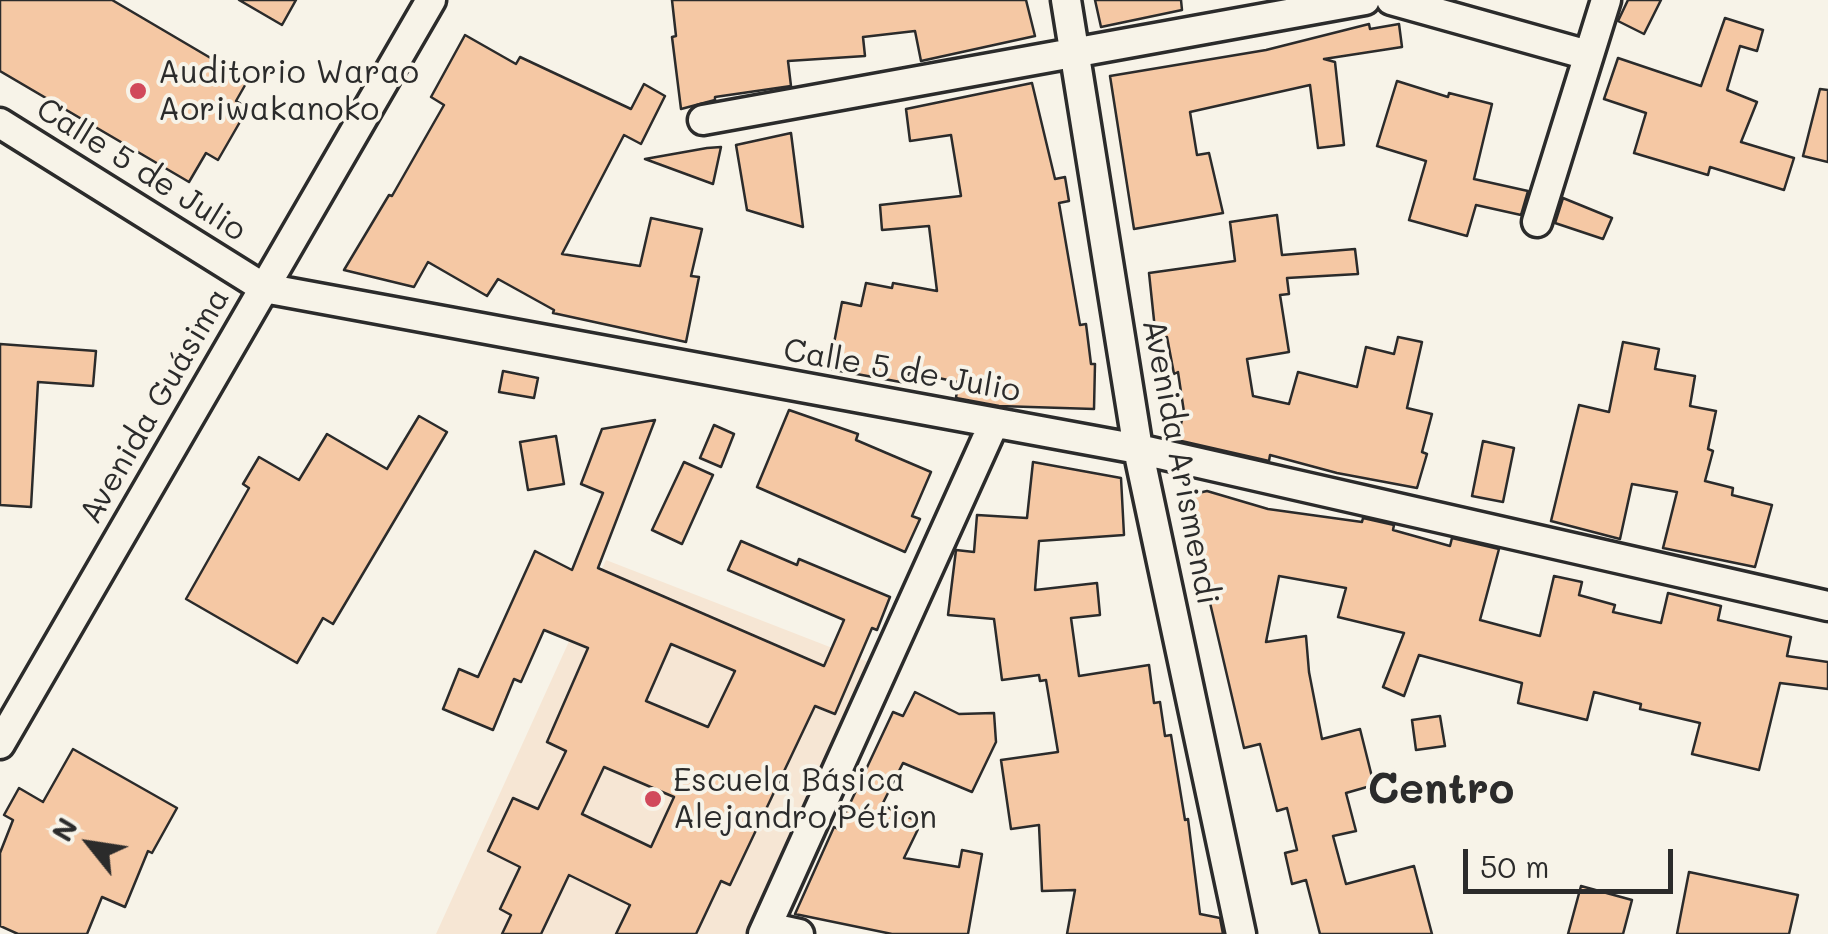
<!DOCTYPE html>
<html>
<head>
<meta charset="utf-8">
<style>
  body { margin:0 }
  #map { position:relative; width:1828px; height:934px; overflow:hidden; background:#f7f3e8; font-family:Mali,sans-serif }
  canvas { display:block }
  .north { position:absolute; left:40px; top:794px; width:100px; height:100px; -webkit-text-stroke:8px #f7f3e8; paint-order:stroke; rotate:300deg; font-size:28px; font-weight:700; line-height:40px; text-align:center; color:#2b2b2b }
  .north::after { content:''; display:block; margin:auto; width:35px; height:45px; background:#2b2b2b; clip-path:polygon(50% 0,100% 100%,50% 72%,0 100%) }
  .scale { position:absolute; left:1463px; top:849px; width:210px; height:45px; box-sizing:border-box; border:5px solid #2b2b2b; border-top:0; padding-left:12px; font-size:30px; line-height:35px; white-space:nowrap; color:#2b2b2b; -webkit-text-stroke:8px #f7f3e8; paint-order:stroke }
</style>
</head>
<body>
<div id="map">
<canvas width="1828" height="934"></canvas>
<div class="north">N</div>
<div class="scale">50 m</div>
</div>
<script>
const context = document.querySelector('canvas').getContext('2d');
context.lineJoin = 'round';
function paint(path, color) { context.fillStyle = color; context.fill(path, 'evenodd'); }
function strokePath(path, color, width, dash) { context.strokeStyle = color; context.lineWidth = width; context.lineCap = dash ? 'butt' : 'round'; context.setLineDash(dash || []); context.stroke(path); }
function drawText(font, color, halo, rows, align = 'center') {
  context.font = font + ' Mali,sans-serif'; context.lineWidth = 8; context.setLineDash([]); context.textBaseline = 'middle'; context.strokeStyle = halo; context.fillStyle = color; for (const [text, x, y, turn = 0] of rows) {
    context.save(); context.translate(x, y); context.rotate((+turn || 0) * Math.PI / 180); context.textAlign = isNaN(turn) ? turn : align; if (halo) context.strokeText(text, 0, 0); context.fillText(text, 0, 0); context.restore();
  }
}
paint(new Path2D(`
  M 606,560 L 871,663 L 745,934 L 436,934 Z`), '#f6e6d4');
const building = new Path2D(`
  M 0,0 L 112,0 L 248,80 L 236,101 L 248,108 L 218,160 L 206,153 L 189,182 L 0,71 Z
  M 239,0 L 296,0 L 282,25 Z
  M 672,0 L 1026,0 L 1035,36 L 921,61 L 915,31 L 863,37 L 865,56 L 788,61 L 791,86 L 715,97 L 715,100 L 681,109 L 672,37 L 676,36 Z
  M 1095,0 L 1181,0 L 1182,10 L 1101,27 Z
  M 1628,0 L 1661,0 L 1644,34 L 1618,21 Z
  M 1725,18 L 1763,30 L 1757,51 L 1740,46 L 1727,90 L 1757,102 L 1741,142 L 1794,158 L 1784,190 L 1710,167 L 1708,175 L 1634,153 L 1646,113 L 1604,99 L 1618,58 L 1701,86 Z
  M 1369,24 L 1370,29 L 1399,24 L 1402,47 L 1324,59 L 1335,62 L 1344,145 L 1318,148 L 1310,85 L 1190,112 L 1197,155 L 1209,153 L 1223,213 L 1134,229 L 1110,76 L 1266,50 Z
  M 465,35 L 516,64 L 520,57 L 631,109 L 644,84 L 665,96 L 641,144 L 624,135 L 562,254 L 640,266 L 651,218 L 702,229 L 691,276 L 699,277 L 686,342 L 553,313 L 554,310 L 498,279 L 487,296 L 428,262 L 414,287 L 344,270 L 389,195 L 392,196 L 444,105 L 431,97 Z
  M 1397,81 L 1448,97 L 1449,93 L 1492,104 L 1474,179 L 1528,191 L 1521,215 L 1476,205 L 1467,236 L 1409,220 L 1426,161 L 1377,146 Z
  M 1032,83 L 1055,179 L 1065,177 L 1069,201 L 1059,203 L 1080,325 L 1086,324 L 1091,364 L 1095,364 L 1094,409 L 999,406 L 956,398 L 958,382 L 909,372 L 906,383 L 829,369 L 842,302 L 861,306 L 866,283 L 892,288 L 893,283 L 937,291 L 929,226 L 882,230 L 880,205 L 961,196 L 951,135 L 910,141 L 906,109 Z
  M 1820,89 L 1828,90 L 1828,162 L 1803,156 Z
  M 791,133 L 803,227 L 747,210 L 736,145 Z
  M 721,147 L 713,184 L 645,159 L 707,148 Z
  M 1563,198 L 1612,218 L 1603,239 L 1555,223 Z
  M 1277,215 L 1282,255 L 1355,249 L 1358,274 L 1287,278 L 1289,294 L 1280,295 L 1289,352 L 1247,359 L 1253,396 L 1289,404 L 1298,372 L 1357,387 L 1366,347 L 1394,354 L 1398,337 L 1422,342 L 1407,408 L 1432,414 L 1422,452 L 1427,454 L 1417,488 L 1337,473 L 1270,455 L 1269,461 L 1177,440 L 1184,412 L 1178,372 L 1174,374 L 1167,337 L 1156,339 L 1149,273 L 1235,261 L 1230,222 Z
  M 1623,342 L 1659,349 L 1655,369 L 1695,376 L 1690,406 L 1716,411 L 1708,449 L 1713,451 L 1705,481 L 1733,488 L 1732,495 L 1772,505 L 1755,567 L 1663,548 L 1677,492 L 1632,484 L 1620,539 L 1551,521 L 1579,405 L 1609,412 Z
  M 0,344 L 96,351 L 93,386 L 38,382 L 31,507 L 0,505 Z
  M 503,371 L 538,378 L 534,398 L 499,392 Z
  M 789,410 L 858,434 L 856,440 L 931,472 L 912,516 L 920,519 L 905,552 L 757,487 Z
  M 419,416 L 447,432 L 333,624 L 323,618 L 297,663 L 186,599 L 249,488 L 243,484 L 259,457 L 299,480 L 327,434 L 387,469 Z
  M 655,420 L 598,568 L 824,666 L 844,620 L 728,570 L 741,541 L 797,565 L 799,559 L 890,597 L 877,630 L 872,628 L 835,714 L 815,706 L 730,885 L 721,881 L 696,934 L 616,934 L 630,905 L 569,875 L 541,934 L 502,934 L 511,915 L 500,909 L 520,867 L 488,851 L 513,798 L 538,809 L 566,751 L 547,742 L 588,648 L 544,630 L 521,682 L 514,679 L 493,730 L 443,709 L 459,669 L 478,677 L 535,551 L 572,570 L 603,493 L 581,484 L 602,429 ZM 671,644 L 735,671 L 708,727 L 646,701 ZM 604,767 L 674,797 L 651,847 L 582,814 Z
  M 714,425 L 734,434 L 721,467 L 700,458 Z
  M 556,436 L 564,484 L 528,490 L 520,442 Z
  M 1483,441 L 1514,448 L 1503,502 L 1472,496 Z
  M 684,462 L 713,475 L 682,544 L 652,530 Z
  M 1033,462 L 1121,478 L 1124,535 L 1039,541 L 1035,590 L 1097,583 L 1100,615 L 1071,618 L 1079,676 L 1149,665 L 1154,703 L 1160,702 L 1165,736 L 1171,735 L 1185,820 L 1188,819 L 1200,914 L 1220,918 L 1223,934 L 1067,934 L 1075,890 L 1042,891 L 1039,825 L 1011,829 L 1001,760 L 1058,752 L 1046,680 L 1040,681 L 1039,675 L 1002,680 L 994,619 L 948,615 L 956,550 L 974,552 L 977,515 L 1027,518 Z
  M 1207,491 L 1268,509 L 1362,522 L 1363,518 L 1394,525 L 1393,530 L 1450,546 L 1452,538 L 1499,549 L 1480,620 L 1540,636 L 1554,576 L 1582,582 L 1579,595 L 1615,605 L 1613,612 L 1661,623 L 1668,593 L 1721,606 L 1718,620 L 1791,637 L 1787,656 L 1828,662 L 1828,689 L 1780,683 L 1759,770 L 1692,754 L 1700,723 L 1640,709 L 1641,704 L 1594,692 L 1587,720 L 1518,703 L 1522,683 L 1419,655 L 1404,696 L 1383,687 L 1404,633 L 1338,617 L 1346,588 L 1279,576 L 1266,642 L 1306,636 L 1309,672 L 1322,739 L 1360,729 L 1374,785 L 1346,793 L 1356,831 L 1333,836 L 1346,884 L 1414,866 L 1432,934 L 1320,934 L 1306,880 L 1292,884 L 1285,853 L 1297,850 L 1287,808 L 1277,811 L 1260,744 L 1244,748 L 1185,496 Z
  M 915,692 L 959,714 L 994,713 L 996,742 L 972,792 L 903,763 L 882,805 L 921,823 L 904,858 L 959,867 L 962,850 L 982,854 L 968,934 L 892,934 L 795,914 L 834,827 L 838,829 L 893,712 L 903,716 Z
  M 1440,716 L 1445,746 L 1416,750 L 1412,720 Z
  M 73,749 L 177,808 L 152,853 L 148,851 L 125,907 L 102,897 L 87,934 L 18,934 L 0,926 L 0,853 L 13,820 L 4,815 L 19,788 L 43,802 Z
  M 1689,872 L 1798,895 L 1789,934 L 1677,934 Z
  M 1581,886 L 1632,900 L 1623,934 L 1568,934 Z`);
paint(building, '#f5c8a4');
strokePath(building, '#2b2b2b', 2.5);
const minor = new Path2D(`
  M 1066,0 L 1138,449 L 1241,934
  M 1391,0 L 1588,55
  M 703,120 L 1365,0
  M 0,123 L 264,288 L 1138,449 L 1828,606
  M 1537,222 L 1606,0
  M 0,744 L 431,0
  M 763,934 L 994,423
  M 763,934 L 767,927 L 799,934`);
strokePath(minor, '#2b2b2b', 35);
strokePath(minor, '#f7f3e8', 28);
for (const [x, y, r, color] of [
  [138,91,10,"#d1495b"],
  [653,799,10,"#d1495b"]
]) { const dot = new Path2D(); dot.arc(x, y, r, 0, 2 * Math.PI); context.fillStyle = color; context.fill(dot); strokePath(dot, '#f7f3e8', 4); }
drawText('32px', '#2b2b2b', '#f7f3e8', [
  ["Auditorio Warao",158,73],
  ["Aoriwakanoko",158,110],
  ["Escuela Básica",673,781],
  ["Alejandro Pétion",673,818]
], 'left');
drawText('32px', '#2b2b2b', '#f7f3e8', [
  ["Calle 5 de Julio",141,170,32],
  ["Calle 5 de Julio",902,371,10],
  ["Avenida Guásima",155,406,-60],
  ["Avenida Arismendi",1180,462,79]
]);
drawText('bold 42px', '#2b2b2b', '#f7f3e8', [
  ["Centro",1441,790]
]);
</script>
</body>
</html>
